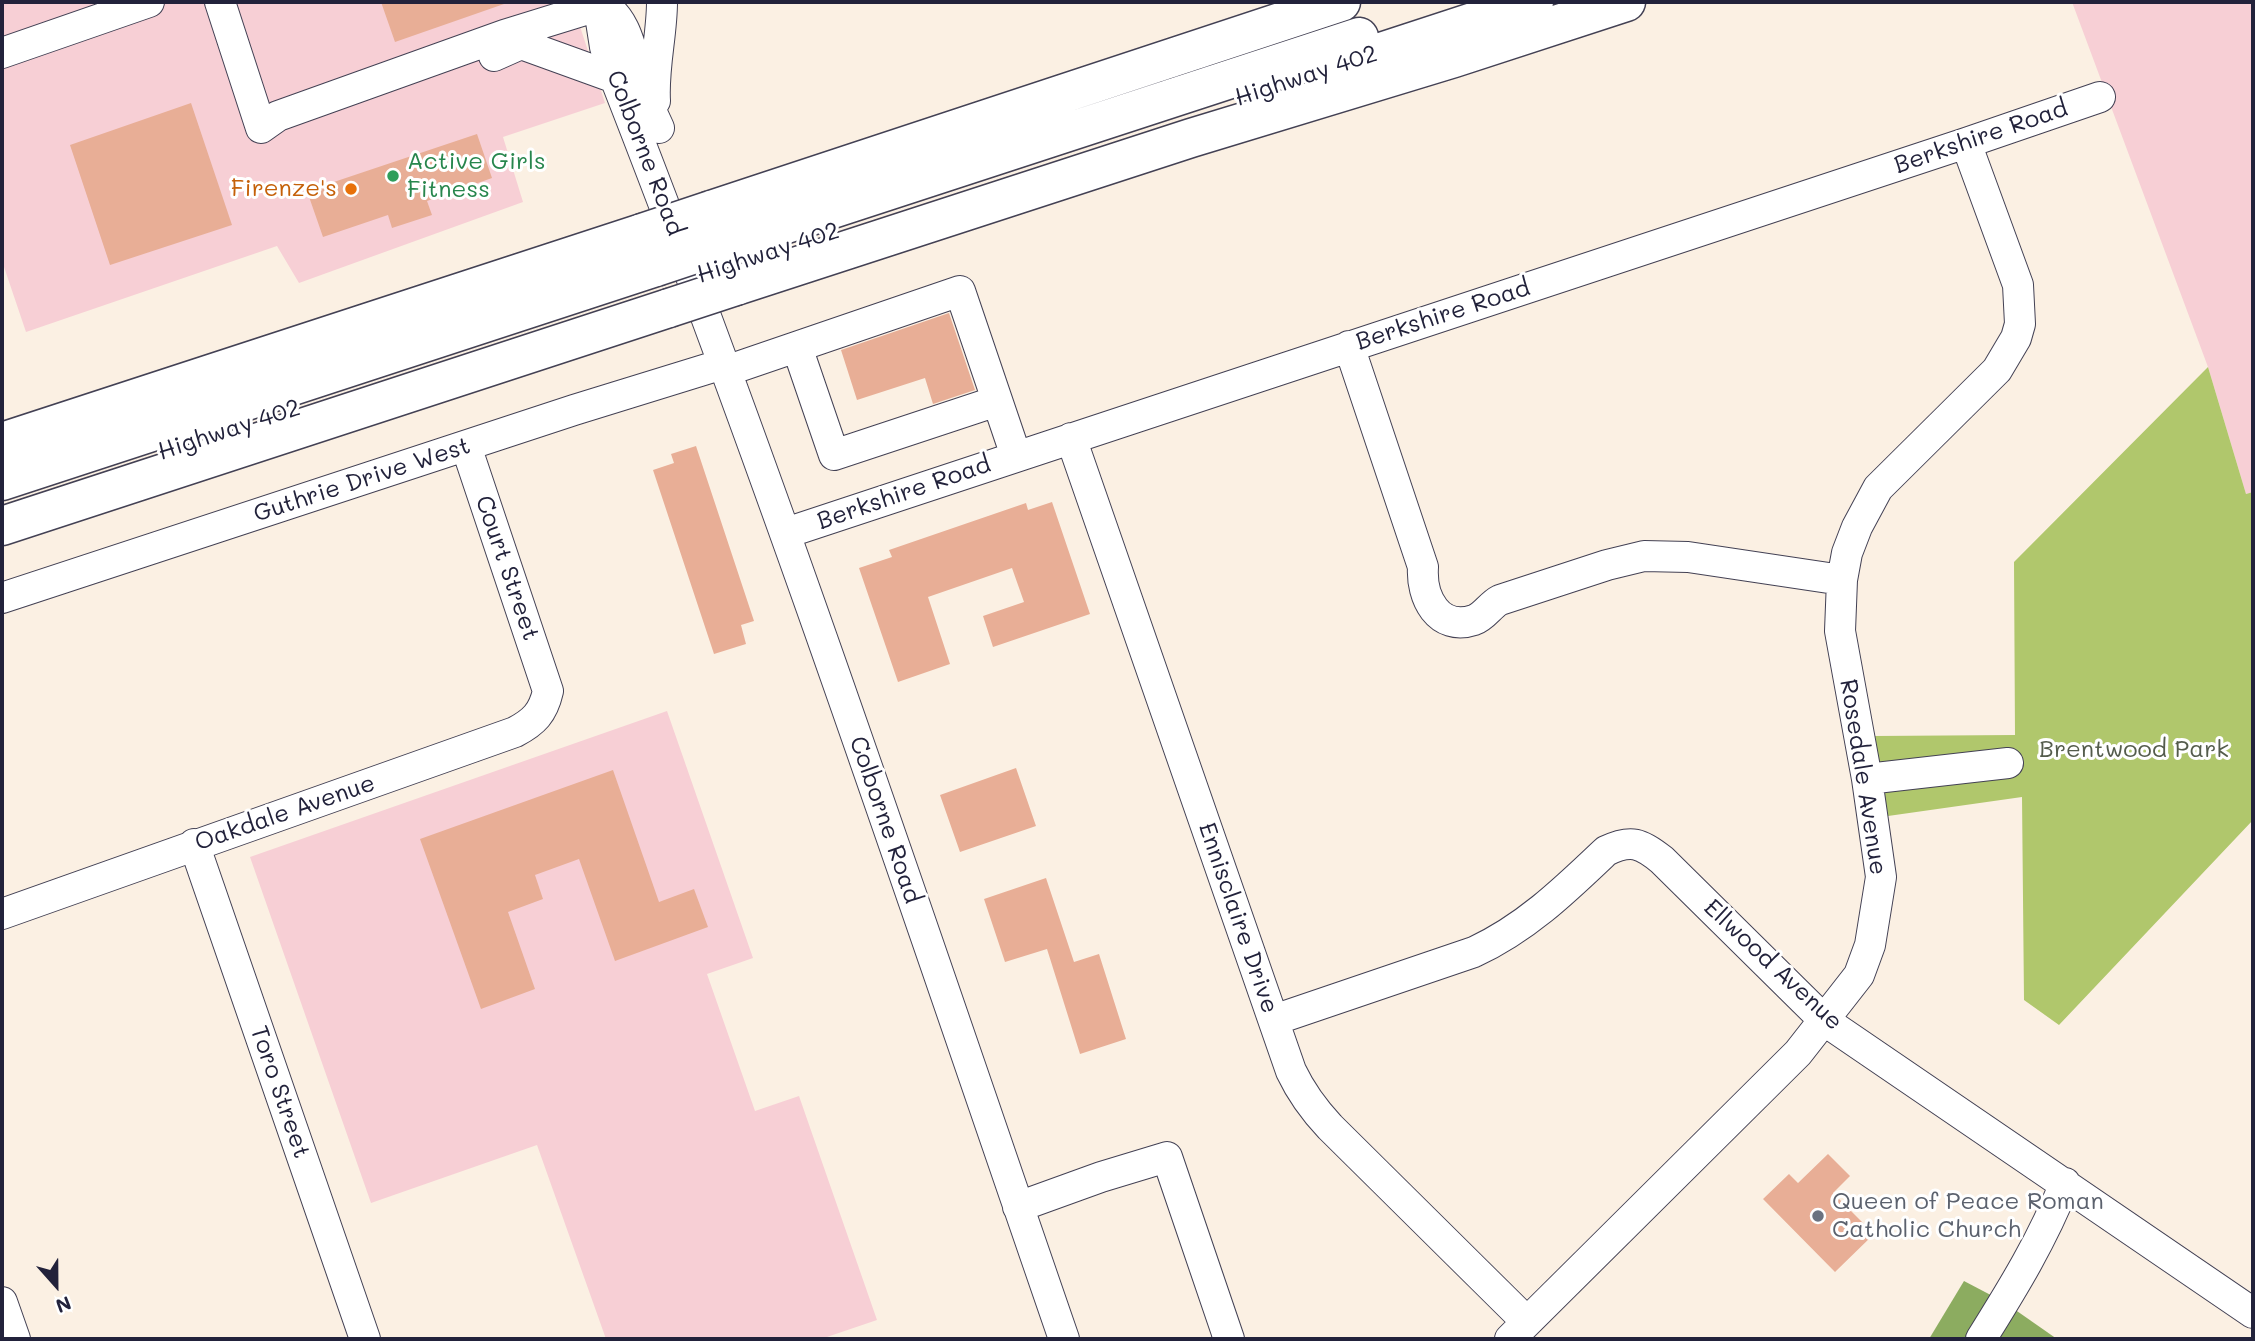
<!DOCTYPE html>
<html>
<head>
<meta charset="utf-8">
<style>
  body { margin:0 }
  #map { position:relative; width:2255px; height:1341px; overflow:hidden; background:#fbf0e3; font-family:Mali,sans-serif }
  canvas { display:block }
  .frame { position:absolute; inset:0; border:4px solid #22223b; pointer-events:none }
  .north { position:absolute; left:21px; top:1250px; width:70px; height:70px; -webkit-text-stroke:5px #fff; paint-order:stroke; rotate:159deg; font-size:19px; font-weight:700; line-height:28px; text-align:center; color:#22223b }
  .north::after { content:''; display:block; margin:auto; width:24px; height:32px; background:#22223b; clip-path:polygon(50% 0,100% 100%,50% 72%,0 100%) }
</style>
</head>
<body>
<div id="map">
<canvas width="2255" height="1341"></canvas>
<div class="frame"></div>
<div class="north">N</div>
</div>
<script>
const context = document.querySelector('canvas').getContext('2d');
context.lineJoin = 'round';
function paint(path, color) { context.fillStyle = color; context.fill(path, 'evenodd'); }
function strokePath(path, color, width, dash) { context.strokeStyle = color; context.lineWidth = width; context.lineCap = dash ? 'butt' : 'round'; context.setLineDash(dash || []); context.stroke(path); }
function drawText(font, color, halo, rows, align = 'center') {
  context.font = font + ' Mali,sans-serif'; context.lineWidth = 6; context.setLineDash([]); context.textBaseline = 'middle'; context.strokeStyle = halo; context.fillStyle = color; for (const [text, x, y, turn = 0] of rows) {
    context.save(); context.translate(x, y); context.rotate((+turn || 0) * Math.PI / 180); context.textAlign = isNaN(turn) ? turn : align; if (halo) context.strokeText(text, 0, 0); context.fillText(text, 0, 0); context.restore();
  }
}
paint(new Path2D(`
  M 2,2 L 572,2 L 605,103 L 503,137 L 523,202 L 299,283 L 277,246 L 26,332 L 2,261 Z
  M 2072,2 L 2253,2 L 2253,492 L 2246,494 L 2208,367 Z
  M 667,711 L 753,958 L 707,974 L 755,1111 L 799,1096 L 877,1320 L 821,1339 L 606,1339 L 537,1145 L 371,1203 L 250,857 Z`), '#f7cfd5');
paint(new Path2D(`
  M 2208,367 L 2246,494 L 2253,492 L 2253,820 L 2059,1025 L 2024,1000 L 2022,797 L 1888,816 L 1875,736 L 2015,735 L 2014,562 Z`), '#b0c76c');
paint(new Path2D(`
  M 1964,1281 L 2004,1302 L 2057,1339 L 1929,1339 Z`), '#8cac60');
paint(new Path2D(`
  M 381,2 L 503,2 L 504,4 L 395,42 Z
  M 191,103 L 232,225 L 110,265 L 70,145 Z
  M 477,134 L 492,178 L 427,201 L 432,215 L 392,228 L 388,215 L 323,237 L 307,191 Z
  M 949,313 L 975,390 L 933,404 L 925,378 L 857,400 L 841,350 Z
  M 696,446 L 754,621 L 741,625 L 746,644 L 714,654 L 653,470 L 674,463 L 671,454 Z
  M 1052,502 L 1090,614 L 993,647 L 983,616 L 1024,602 L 1012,568 L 928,597 L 950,664 L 898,682 L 859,568 L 892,557 L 889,550 L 1026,503 L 1028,510 Z
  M 1016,768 L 1036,826 L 960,852 L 940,795 Z
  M 613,770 L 659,902 L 694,889 L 708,927 L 615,961 L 579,859 L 535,875 L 543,899 L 508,912 L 535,989 L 481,1009 L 420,839 Z
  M 1046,878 L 1074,962 L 1099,954 L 1126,1039 L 1080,1054 L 1047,949 L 1005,962 L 984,899 Z
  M 1828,1154 L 1850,1176 L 1833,1193 L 1874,1234 L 1835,1272 L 1763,1199 L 1789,1174 L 1798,1183 Z`), '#e8ae96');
const minor = new Path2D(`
  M 220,2 L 261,128 L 278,116 L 504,35 L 598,6 C 628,8 635,70 644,93 C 648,105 654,117 659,128
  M 598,2 L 605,47 L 617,83 C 779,497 919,919 1064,1339
  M 2,53 L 149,2
  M 494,56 L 521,44 L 615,78
  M 655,101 C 653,67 662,35 662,2
  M 1349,346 L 1423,567 C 1421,597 1438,632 1474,620 C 1485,616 1490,605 1500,600 L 1607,565 L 1644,556 L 1688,557 L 1842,580
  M 797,347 L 834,455 L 997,401
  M 726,371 L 960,291 L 1016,456
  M 1071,438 L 1291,1071 C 1301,1092 1314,1110 1330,1127 L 1527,1322
  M 786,533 L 1966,143 L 2100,97
  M 2,598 L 574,410 L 723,364
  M 1867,779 L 2008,763
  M 194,844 L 365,1339
  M 2,914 L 515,732 C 534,722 543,713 548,691 L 466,446
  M 1274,1020 L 1474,952 C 1526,928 1565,890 1606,851 C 1631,839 1641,843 1662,860 L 1825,1021 L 2253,1313
  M 1018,1207 L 1101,1177 L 1167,1157 L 1229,1339 L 1227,1339
  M 2,1302 L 15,1339
  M 1510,1339 L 1798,1053 L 1859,975 L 1870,945 L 1881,877 L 1867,779 L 1840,631 L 1842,580 L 1847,553 L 1857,527 L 1878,488 L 1997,370 L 2016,338 L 2020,324 L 2018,285 L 1966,143
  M 1981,1339 C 2013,1288 2043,1239 2065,1183`);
const highway = new Path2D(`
  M 1332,68 L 1534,2
  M 711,210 L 1341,2
  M 719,246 L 1359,37
  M 736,286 L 1191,138 L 1454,58 L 1626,2
  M 2,442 L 642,233
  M 2,481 L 656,267
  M 2,526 L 669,308`);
strokePath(minor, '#434154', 32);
strokePath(highway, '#434154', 41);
strokePath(minor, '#fff', 30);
strokePath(highway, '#fff', 38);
const highwayBridge = new Path2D(`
  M 642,233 L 711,210
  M 656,267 L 719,246
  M 669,308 L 736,286`);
strokePath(highwayBridge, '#434154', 41, []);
strokePath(highwayBridge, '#fff', 38);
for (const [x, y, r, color] of [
  [393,176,7,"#2e9e5b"],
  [351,189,7,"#e8710a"],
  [1818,1216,7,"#6b7280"]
]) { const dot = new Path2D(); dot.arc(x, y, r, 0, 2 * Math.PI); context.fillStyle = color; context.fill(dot); strokePath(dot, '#fff', 2.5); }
drawText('24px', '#22223b', '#fff', [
  ["Highway 402",1306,76,-18],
  ["Berkshire Road",1981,137,-19],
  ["Colborne Road",645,153,69],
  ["Highway 402",768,253,-18],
  ["Berkshire Road",1443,315,-18],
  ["Highway 402",229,430,-18],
  ["Guthrie Drive West",362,480,-18],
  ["Berkshire Road",904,493,-19],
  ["Court Street",507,568,71],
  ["Rosedale Avenue",1863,777,81],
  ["Oakdale Avenue",285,813,-19],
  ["Colborne Road",885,820,71],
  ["Ennisclaire Drive",1238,918,71],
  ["Ellwood Avenue",1773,965,43],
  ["Toro Street",280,1092,71]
]);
drawText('24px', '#27864d', '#fff', [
  ["Active Girls",407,162],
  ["Fitness",407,190]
], 'left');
drawText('24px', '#c56008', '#fff', [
  ["Firenze's",337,189]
], 'right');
drawText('24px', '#545c4c', '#fff', [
  ["Brentwood Park",2134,750]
]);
drawText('24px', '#5b616d', '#fff', [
  ["Queen of Peace Roman",1832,1202],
  ["Catholic Church",1832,1230]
], 'left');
</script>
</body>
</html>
